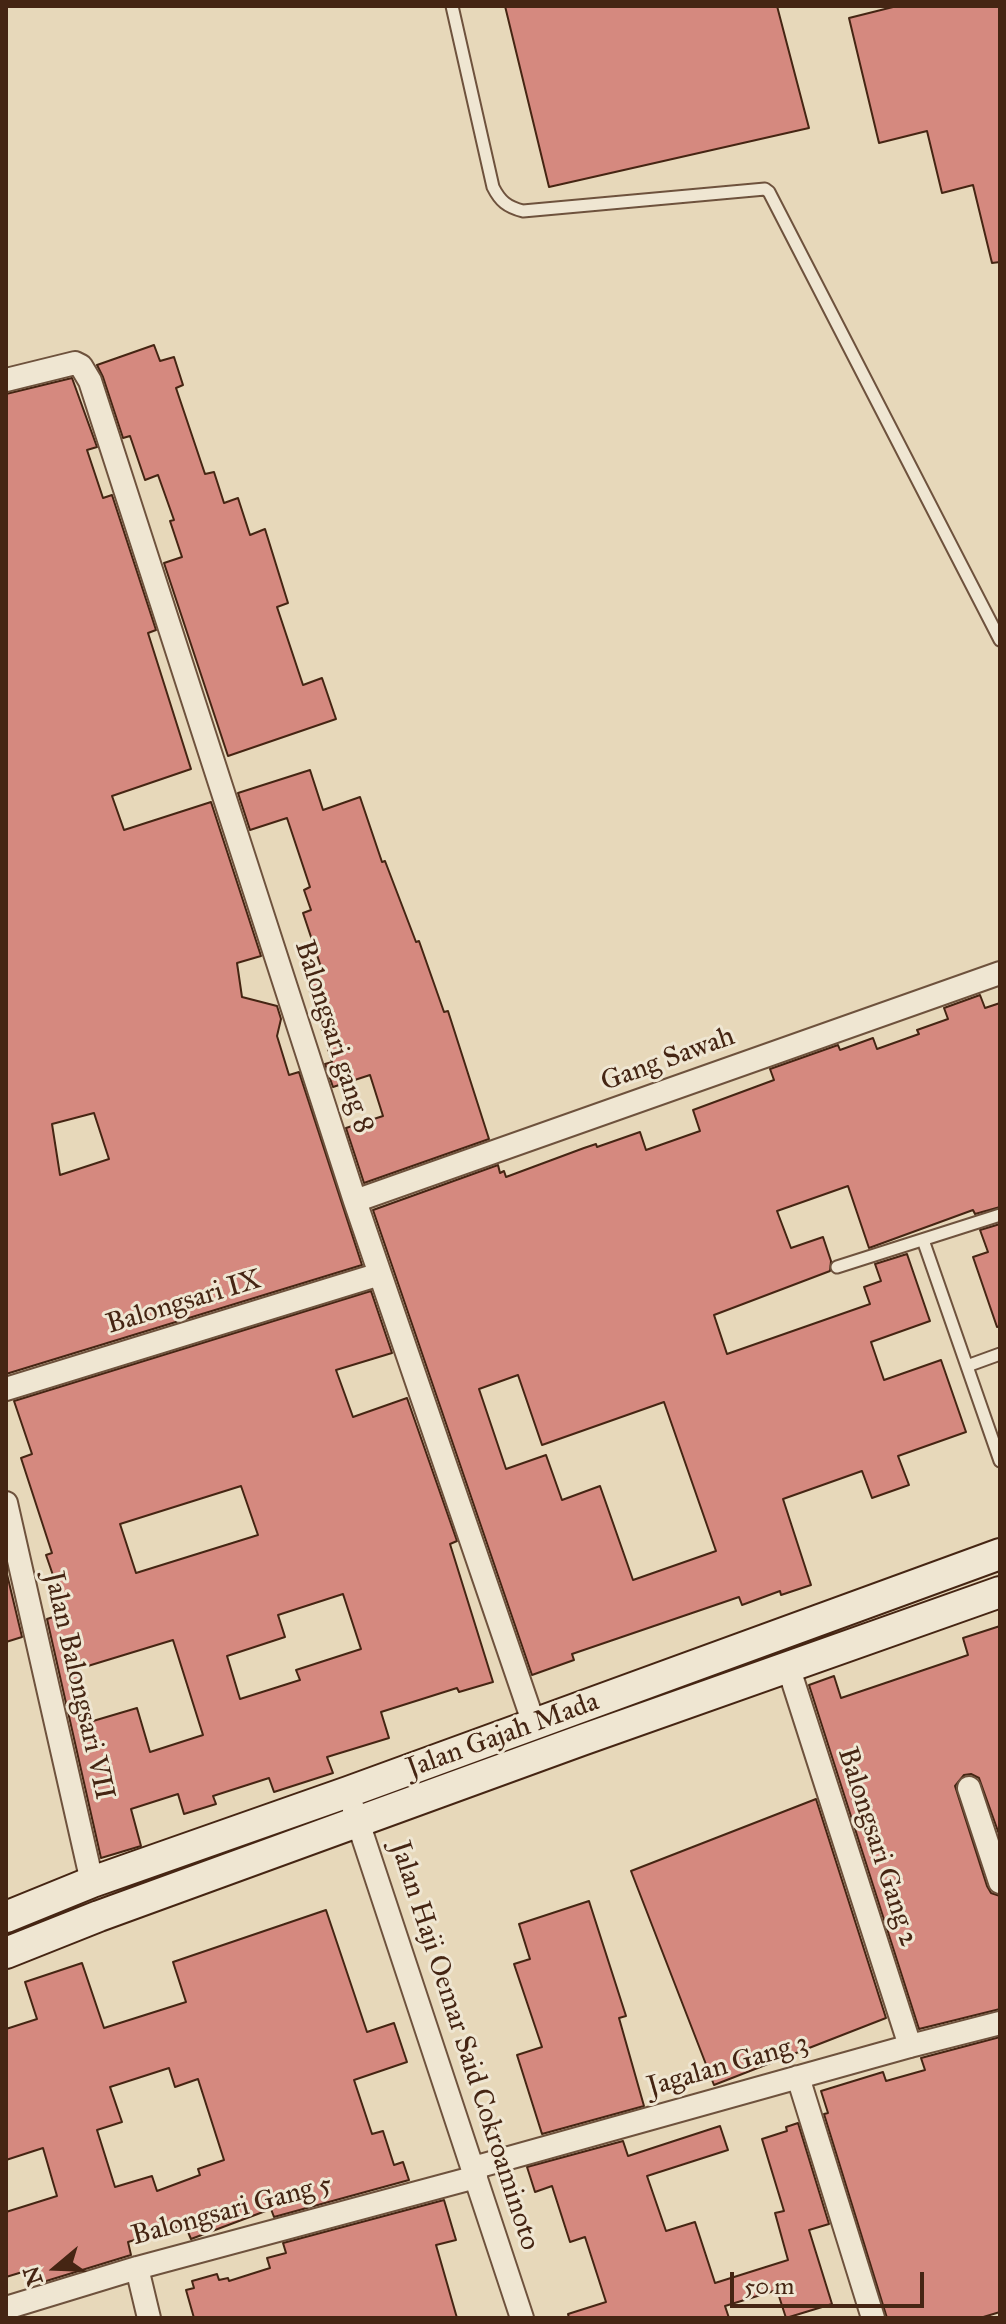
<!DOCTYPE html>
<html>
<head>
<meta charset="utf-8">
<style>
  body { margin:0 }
  #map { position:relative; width:1006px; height:2324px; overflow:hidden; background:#e7d8ba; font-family:"IM FELL Great Primer",serif }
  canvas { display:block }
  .frame { position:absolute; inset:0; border:8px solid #452513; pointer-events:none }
  .north { position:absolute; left:16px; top:2228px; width:80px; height:80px; -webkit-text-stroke:6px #efe6d2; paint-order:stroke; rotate:251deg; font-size:22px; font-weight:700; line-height:32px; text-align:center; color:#452513 }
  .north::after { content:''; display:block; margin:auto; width:28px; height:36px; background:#452513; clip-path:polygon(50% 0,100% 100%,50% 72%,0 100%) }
  .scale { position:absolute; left:730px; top:2272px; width:194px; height:36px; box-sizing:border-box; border:4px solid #452513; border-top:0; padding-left:10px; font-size:24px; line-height:28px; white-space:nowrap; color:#452513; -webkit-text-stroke:6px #efe6d2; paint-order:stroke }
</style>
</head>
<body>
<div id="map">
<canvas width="1006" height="2324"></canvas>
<div class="frame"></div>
<div class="north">N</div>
<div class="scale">50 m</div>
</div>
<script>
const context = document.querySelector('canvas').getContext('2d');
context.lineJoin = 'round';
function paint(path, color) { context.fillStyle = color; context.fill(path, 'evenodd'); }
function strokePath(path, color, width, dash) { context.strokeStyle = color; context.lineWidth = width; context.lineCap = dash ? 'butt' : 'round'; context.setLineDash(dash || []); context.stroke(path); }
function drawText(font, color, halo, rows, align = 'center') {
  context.font = font + ' "IM FELL Great Primer",serif'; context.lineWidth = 6; context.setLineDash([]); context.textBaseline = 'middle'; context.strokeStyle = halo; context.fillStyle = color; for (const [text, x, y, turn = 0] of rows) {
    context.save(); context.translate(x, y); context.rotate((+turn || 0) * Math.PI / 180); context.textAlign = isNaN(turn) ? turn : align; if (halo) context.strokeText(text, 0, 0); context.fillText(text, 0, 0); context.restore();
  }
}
const building = new Path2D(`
  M 505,6 L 777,6 L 809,128 L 549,187 Z
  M 897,6 L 1000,6 L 1000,262 L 992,263 L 973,185 L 942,193 L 927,131 L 879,143 L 849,18 Z
  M 154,345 L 160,361 L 174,357 L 183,385 L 176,388 L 205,474 L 214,472 L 224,503 L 238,498 L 250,535 L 265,529 L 288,603 L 277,607 L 303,685 L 322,678 L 336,719 L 228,756 L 164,563 L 182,557 L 170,521 L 174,520 L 158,475 L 145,480 L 130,436 L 123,438 L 103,377 L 97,365 Z
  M 72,378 L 97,447 L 87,450 L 103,498 L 112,495 L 156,630 L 148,633 L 191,769 L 112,796 L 124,830 L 211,802 L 261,956 L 237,963 L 242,997 L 277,1006 L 281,1019 L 277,1036 L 289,1075 L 299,1072 L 362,1265 L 6,1374 L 6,394 ZM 94,1113 L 109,1159 L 60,1175 L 52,1124 Z
  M 310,770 L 323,810 L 360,797 L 382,862 L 385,861 L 416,942 L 419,941 L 444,1012 L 448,1011 L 489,1139 L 364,1183 L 346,1128 L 383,1116 L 370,1075 L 333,1087 L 325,1064 L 332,1062 L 306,979 L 323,973 L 303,913 L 311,910 L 304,890 L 310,887 L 287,818 L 250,830 L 238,793 Z
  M 980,995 L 985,1008 L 1000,1003 L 1000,1207 L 975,1214 L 973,1210 L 869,1248 L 848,1186 L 777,1211 L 791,1248 L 823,1237 L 831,1261 L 830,1271 L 714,1315 L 727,1354 L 870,1304 L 864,1287 L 881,1281 L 875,1264 L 907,1254 L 930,1321 L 871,1342 L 884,1380 L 941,1360 L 966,1432 L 898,1456 L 909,1485 L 872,1498 L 862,1471 L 783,1499 L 811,1585 L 781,1595 L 780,1591 L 742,1605 L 739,1597 L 572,1654 L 574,1660 L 532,1675 L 373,1210 L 498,1165 L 500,1173 L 504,1171 L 506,1177 L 584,1148 L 596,1144 L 597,1147 L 640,1132 L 646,1150 L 700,1131 L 693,1110 L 774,1080 L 770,1069 L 838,1045 L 840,1050 L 873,1038 L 877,1049 L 919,1034 L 917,1030 L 948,1019 L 944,1008 ZM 518,1375 L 542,1445 L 664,1402 L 716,1551 L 633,1580 L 600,1486 L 562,1500 L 546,1455 L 506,1469 L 479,1389 Z
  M 1000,1224 L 1000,1326 L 997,1327 L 973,1257 L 988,1252 L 980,1230 Z
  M 371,1291 L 392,1353 L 336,1370 L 353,1417 L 407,1398 L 457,1541 L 450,1544 L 493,1682 L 459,1692 L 457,1688 L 381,1712 L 389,1738 L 327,1757 L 333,1773 L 274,1792 L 269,1778 L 213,1796 L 216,1804 L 184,1814 L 178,1794 L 131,1809 L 141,1846 L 101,1858 L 47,1619 L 66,1613 L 46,1555 L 52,1553 L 21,1458 L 32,1454 L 14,1401 ZM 241,1486 L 258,1535 L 136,1573 L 120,1524 ZM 343,1594 L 361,1649 L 296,1670 L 300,1680 L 240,1699 L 227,1656 L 285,1637 L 278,1615 ZM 173,1640 L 203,1735 L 150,1752 L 137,1708 L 93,1721 L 78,1669 Z
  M 6,1570 L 22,1637 L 6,1642 Z
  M 1000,1626 L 1000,1837 L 979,1778 L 971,1774 L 964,1775 L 955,1786 L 987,1886 L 991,1893 L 1000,1896 L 1000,2009 L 919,2029 L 809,1685 L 834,1676 L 841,1698 L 968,1655 L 963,1638 Z
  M 816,1799 L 886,2018 L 714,2085 L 631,1871 Z
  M 589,1901 L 626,2016 L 619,2018 L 644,2106 L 542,2134 L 517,2055 L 542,2047 L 514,1964 L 530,1959 L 519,1924 Z
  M 326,1910 L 367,2032 L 394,2023 L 407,2062 L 354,2080 L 372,2134 L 383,2131 L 394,2165 L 403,2162 L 409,2180 L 274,2217 L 271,2209 L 191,2239 L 185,2225 L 128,2242 L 131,2255 L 43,2282 L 39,2267 L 6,2277 L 6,2212 L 57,2196 L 43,2148 L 6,2160 L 6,2029 L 37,2019 L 25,1982 L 82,1963 L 104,2028 L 186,2002 L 173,1962 ZM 169,2068 L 175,2087 L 198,2079 L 224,2160 L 198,2169 L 200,2175 L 157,2191 L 152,2176 L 115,2187 L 97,2130 L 122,2122 L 110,2087 Z
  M 1000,2037 L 1000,2312 L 980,2318 L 887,2318 L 824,2114 L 828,2113 L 821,2091 L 883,2072 L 886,2081 L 925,2070 L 921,2058 Z
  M 798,2123 L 829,2224 L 809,2230 L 832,2304 L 786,2318 L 777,2290 L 725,2306 L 729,2318 L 569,2318 L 568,2314 L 606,2302 L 585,2237 L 570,2242 L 552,2186 L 535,2192 L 527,2167 L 623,2141 L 628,2156 L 720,2126 L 728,2150 L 647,2176 L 666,2231 L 695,2222 L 715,2283 L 788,2260 L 775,2213 L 784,2211 L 762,2139 L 787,2131 L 786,2127 Z
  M 444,2200 L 456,2240 L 436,2245 L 457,2318 L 194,2318 L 186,2290 L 194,2288 L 192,2281 L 217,2274 L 219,2280 L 228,2278 L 229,2281 L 270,2268 L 267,2258 L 286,2253 L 283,2243 Z`);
paint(building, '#d5897f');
strokePath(building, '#452513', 2);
const lane = new Path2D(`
  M 452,6 L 493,187 C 500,201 507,207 523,211 L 765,189 L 769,192 L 1000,640
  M 923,1240 L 1000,1461
  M 837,1267 L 1000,1215
  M 967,1366 L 1000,1354`);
const street = new Path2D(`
  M 6,380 L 75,363 L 81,366 L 90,381 L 355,1201 L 534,1724
  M 355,1201 L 1000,973
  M 6,1389 L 380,1274
  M 6,1503 L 92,1882
  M 788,1666 L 910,2046
  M 969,1788 L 1000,1882
  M 354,1810 L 522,2318
  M 798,2077 L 873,2318
  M 473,2168 L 910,2046 L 1000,2023
  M 137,2268 L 149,2318
  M 6,2308 L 137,2268 L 476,2177`);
const secondary = new Path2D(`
  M 6,1917 L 92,1882 L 348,1792 L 1000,1554
  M 6,1953 L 99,1916 L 582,1740 L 1000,1592`);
strokePath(lane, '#6e523d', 15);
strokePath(street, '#6e523d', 26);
strokePath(secondary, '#452513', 34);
strokePath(lane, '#efe6d2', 11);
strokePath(street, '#efe6d2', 22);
strokePath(secondary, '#efe6d2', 30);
drawText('28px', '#452513', '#efe6d2', [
  ["Balongsari gang 8",333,1037,72],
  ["Gang Sawah",668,1060,-20],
  ["Balongsari IX",184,1303,-17],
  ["Jalan Balongsari VII",78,1686,77],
  ["Jalan Gajah Mada",503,1736,-20],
  ["Balongsari Gang 2",877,1847,72],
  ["Jalan Haji Oemar Said Cokroaminoto",464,2046,72],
  ["Jagalan Gang 3",728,2066,-16],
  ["Balongsari Gang 5",232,2211,-15]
]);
</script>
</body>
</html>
